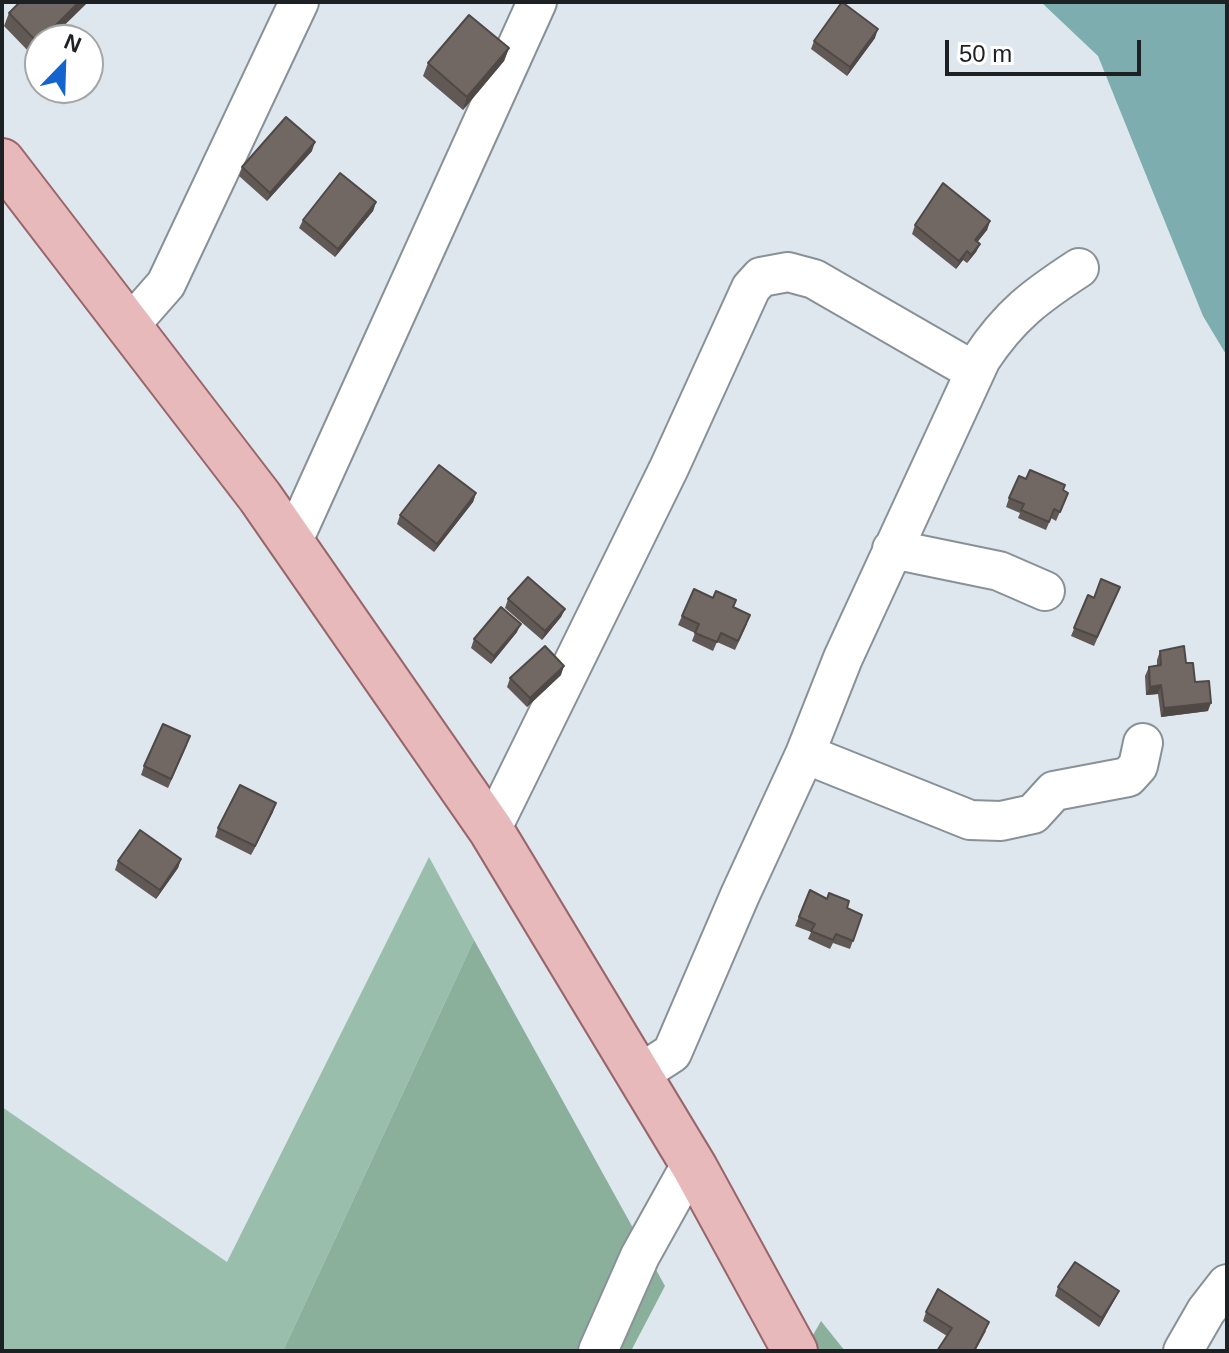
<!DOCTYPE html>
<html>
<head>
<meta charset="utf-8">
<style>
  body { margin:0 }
  #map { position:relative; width:1229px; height:1353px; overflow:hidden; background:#dee6ee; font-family:Arial,sans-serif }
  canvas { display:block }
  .frame { position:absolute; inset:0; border:4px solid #1e2124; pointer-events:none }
  .north { position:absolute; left:24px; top:24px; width:80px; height:80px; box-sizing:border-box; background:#fff; border:2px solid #a5a6a7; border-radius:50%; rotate:23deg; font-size:22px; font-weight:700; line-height:32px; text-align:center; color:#1e2124 }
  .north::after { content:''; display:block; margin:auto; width:28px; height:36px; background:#1364ce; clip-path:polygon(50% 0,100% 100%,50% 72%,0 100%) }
  .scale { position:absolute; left:945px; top:40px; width:196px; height:36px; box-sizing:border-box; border:4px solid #1e2124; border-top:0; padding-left:10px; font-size:24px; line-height:28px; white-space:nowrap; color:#1e2124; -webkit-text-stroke:6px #fff; paint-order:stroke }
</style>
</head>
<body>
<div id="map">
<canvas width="1229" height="1353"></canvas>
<div class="frame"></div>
<div class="north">N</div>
<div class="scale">50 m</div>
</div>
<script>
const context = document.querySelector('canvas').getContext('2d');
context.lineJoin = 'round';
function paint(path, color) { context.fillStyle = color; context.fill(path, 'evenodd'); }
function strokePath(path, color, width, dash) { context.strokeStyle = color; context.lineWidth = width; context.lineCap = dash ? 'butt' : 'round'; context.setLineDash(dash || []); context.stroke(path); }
paint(new Path2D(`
  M 429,857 L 474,940 L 283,1351 L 2,1351 L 2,1107 L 227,1262 Z`), '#99beab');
paint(new Path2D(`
  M 474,940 L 665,1286 L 631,1351 L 283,1351 Z
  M 821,1321 L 845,1351 L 804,1351 Z`), '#8ab09c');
paint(new Path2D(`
  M 1041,2 L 1227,2 L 1227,356 L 1203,316 L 1098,56 Z`), '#7eadb0');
const minor = new Path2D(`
  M 130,325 L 166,284 L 299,2
  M 292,543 L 537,2
  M 892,549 L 999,571 L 1045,591
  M 805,754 L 970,820 L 1001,821 L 1033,814 L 1054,791 L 1128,777 L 1138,766 L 1143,743
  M 491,830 L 669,468 L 751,288 L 761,277 L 788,272 L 814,279 L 965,366 L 972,376
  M 638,1075 L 672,1053 L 740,895 L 805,754 L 843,658 L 981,359 C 1010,315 1036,296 1079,268
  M 598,1351 L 640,1256 L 684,1177 L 695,1168
  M 1183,1351 L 1206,1311 L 1227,1284`);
const major = new Path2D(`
  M 2,161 L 260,497 L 491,830 L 695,1168 L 795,1351`);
strokePath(minor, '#899198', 42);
strokePath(major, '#986568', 48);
strokePath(minor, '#fff', 38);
strokePath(major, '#e8b9bb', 44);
paint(new Path2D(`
  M 20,2 L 88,2 L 33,56 L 4,26 L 9,13 Z
  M 875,38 L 847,76 L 811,49 L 814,41 Z
  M 509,48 L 504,61 L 463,110 L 423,76 L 428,63 Z
  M 312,151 L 267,201 L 239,176 L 242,167 Z
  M 376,202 L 373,211 L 335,257 L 299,228 L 303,220 Z
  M 990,221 L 987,230 L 977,242 L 980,244 L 976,252 L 967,263 L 963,260 L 956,269 L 912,234 L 915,225 Z
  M 1063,490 L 1068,493 L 1056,521 L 1051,518 L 1046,530 L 1018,518 L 1020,513 L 1006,507 L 1009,498 Z
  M 476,493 L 473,502 L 434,552 L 397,524 L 400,515 Z
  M 1120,587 L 1094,646 L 1071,636 L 1088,595 L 1094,598 Z
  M 508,599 L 565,609 L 561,617 L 542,640 L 505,608 Z
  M 733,607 L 747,624 L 735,650 L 717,642 L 713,651 L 692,641 L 695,633 L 678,625 L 682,616 Z
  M 517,632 L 491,664 L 471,648 L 474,639 Z
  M 1160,651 L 1186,663 L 1208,711 L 1161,717 L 1158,694 L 1146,695 L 1145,676 L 1149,667 L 1157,666 L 1157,660 Z
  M 561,675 L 527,707 L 507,687 L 510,678 Z
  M 187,745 L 168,788 L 141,775 L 144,766 Z
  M 273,812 L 251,855 L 215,837 L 218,828 Z
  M 181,859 L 178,868 L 156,899 L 115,870 L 118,861 Z
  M 810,890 L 827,899 L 862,915 L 850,949 L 833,943 L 830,949 L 808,939 L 811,932 L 795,926 Z
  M 1058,1287 L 1119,1291 L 1115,1299 L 1099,1327 L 1055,1296 Z
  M 926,1312 L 986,1331 L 975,1351 L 937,1351 L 947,1336 L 923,1321 Z`), '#615956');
paint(new Path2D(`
  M 79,2 L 88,2 L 49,40 L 41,40 Z
  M 878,29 L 875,38 L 847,76 L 850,67 Z
  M 40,41 L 40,49 L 33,56 L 38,43 Z
  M 509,48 L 504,61 L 463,110 L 467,97 Z
  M 315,142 L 312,151 L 267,201 L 270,193 Z
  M 376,202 L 373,211 L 335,257 L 338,249 Z
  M 990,221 L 987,230 L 972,249 L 975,240 Z
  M 980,244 L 976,252 L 967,263 L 971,255 Z
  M 967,251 L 963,260 L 956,269 L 959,261 Z
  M 476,493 L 473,502 L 434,552 L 437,544 Z
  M 565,609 L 561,617 L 542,640 L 545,631 Z
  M 521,624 L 517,632 L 491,664 L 494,656 Z
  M 564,666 L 561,675 L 527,707 L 530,698 Z
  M 1161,685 L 1158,694 L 1146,695 L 1150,687 Z
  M 1211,703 L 1208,711 L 1161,717 L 1164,708 Z
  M 276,803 L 273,812 L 251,855 L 255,846 Z
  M 181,859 L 178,868 L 156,899 L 160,890 Z
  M 1119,1291 L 1115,1299 L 1099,1327 L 1102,1318 Z`), '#4f4946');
const building = new Path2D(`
  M 20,2 L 79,2 L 38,43 L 9,13 Z
  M 842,2 L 878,29 L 850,67 L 814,41 Z
  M 469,15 L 509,48 L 467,97 L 428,63 Z
  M 286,117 L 315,142 L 270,193 L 242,167 Z
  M 340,173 L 376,202 L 338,249 L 303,220 Z
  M 943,183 L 990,221 L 975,240 L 980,244 L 971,255 L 967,251 L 959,261 L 915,225 Z
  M 439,465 L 476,493 L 437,544 L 400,515 Z
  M 1030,470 L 1065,485 L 1063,490 L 1068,493 L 1060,512 L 1054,509 L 1049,522 L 1021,510 L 1024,504 L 1009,498 L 1019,476 L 1026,479 Z
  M 528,577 L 565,609 L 545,631 L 508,599 Z
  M 1101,579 L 1120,587 L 1097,637 L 1074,628 L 1088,595 L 1094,598 Z
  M 694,589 L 713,598 L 716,591 L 736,600 L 733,607 L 750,615 L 738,641 L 721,633 L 717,642 L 695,633 L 699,624 L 682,616 Z
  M 501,607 L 521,624 L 494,656 L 474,639 Z
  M 545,646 L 564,666 L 530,698 L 510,678 Z
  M 1184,646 L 1186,663 L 1193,663 L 1195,682 L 1209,681 L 1211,703 L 1164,708 L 1161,685 L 1150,687 L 1149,667 L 1161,665 L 1160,651 Z
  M 163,724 L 190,736 L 171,779 L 144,766 Z
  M 240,785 L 276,803 L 255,846 L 218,828 Z
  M 140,830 L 181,859 L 160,890 L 118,861 Z
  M 810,890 L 827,899 L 829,893 L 849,901 L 847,908 L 862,915 L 853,941 L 836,934 L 833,940 L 811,931 L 815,924 L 799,917 Z
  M 1075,1262 L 1119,1291 L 1102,1318 L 1058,1287 Z
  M 938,1289 L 989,1322 L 974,1351 L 937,1351 L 952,1328 L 926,1312 Z`);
paint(building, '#716864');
strokePath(building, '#4f4946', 2);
</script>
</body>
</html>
